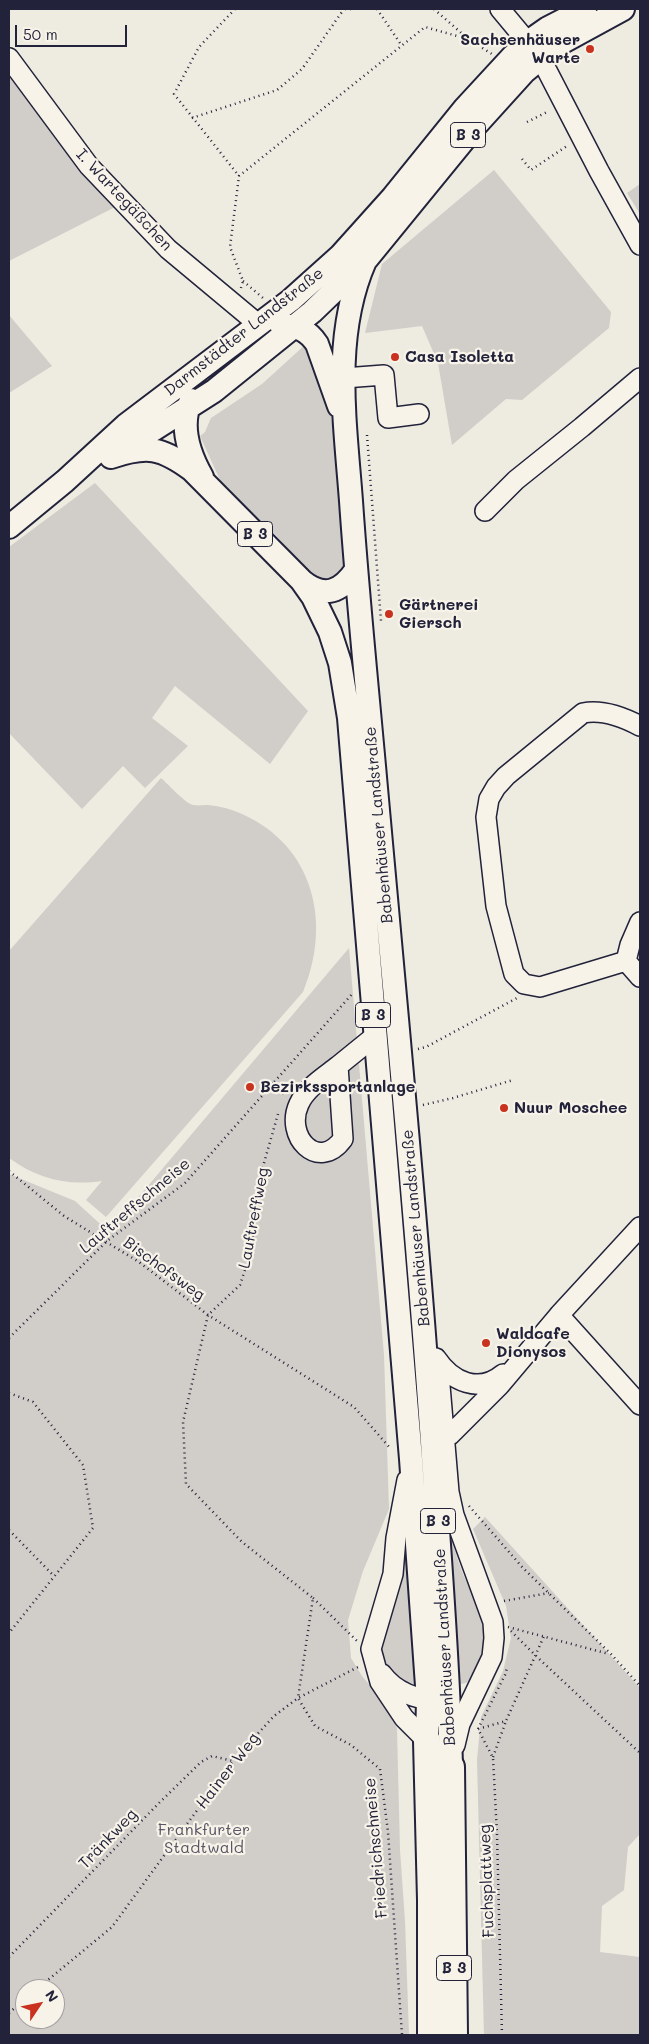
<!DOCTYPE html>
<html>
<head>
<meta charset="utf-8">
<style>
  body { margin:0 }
  #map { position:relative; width:649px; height:2044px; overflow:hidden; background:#eeebe1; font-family:Mali,sans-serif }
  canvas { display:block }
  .frame { position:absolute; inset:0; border:10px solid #22223b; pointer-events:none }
  .north { position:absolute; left:15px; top:1979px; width:50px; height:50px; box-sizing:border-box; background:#f7f3e8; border:1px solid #a29fa3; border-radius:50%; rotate:56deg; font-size:14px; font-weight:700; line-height:20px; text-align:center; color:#22223b }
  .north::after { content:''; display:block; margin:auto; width:18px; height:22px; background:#c8321e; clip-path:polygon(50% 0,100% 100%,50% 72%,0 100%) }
  .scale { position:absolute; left:15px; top:25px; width:112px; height:22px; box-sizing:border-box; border:2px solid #22223b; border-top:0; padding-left:6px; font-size:15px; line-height:18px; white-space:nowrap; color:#22223b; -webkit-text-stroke:4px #f7f3e8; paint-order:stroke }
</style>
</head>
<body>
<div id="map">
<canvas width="649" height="2044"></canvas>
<div class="frame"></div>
<div class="north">N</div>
<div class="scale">50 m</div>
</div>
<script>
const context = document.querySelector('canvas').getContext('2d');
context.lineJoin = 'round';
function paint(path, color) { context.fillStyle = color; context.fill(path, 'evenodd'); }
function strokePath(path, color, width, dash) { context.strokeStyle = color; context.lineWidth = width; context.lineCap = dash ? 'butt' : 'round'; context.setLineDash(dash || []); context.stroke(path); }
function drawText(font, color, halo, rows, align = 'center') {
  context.font = font + ' Mali,sans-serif'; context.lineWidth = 4.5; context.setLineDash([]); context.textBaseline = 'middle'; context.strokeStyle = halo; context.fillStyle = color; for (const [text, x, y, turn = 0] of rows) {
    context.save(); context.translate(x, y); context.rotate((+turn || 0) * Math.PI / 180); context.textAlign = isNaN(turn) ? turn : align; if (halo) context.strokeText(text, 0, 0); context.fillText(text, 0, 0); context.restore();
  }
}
paint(new Path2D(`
  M 9,68 L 119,205 L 9,261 Z
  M 494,170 L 611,312 L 609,328 L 522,400 L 506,399 L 452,445 L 438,363 L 422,326 L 365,333 L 382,264 Z
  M 640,184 L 640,214 L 627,193 Z
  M 9,315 L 52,366 L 9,393 Z
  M 306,344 L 316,353 L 331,417 L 342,493 L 349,563 L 341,579 L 321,585 L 306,570 L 276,535 L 245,509 L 220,480 L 200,436 L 205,432 L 211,418 L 262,384 Z
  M 95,483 L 308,711 L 270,764 L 175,686 L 152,718 L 188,746 L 145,788 L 123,766 L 82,809 L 9,733 L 9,547 Z
  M 161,778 C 168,784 186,804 193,805 C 198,806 204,805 208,805 C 220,806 231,809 242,814 C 314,846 332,923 303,992 L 106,1217 L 86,1200 L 102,1181 C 67,1186 38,1179 9,1158 L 9,951 Z
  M 349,948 L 384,1355 L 389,1509 L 363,1571 L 348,1620 L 351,1658 L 362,1676 L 389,1708 L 397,1729 L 400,1850 L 405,1921 L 409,2035 L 9,2035 L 9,1174 L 75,1201 L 109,1232 ZM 25,1989 L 55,1989 L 55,2019 L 25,2019 Z
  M 485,1517 L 640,1688 L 640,1834 L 628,1847 L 624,1890 L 602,1906 L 600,1952 L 640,1957 L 640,2035 L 484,2035 L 477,1760 L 481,1717 L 503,1671 L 511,1638 L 506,1606 L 473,1529 Z
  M 447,1518 C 452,1540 457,1561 466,1581 C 473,1598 490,1624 488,1642 C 487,1653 482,1665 479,1675 L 466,1683 L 455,1685 Z
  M 405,1535 L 409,1535 L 419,1686 L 408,1686 L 387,1670 L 379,1651 Z`), '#d1cdc9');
const minor = new Path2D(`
  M 500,9 L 540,57 L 599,171 L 640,245
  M 9,58 L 89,166 L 168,249 L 258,324
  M 344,378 L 384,375 L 388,418 L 419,414
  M 485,511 L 516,480 L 582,427 L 640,378
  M 640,922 L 630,945 L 626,961 L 640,977
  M 626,961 L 540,987 L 524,984 L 514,974 L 496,906 L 486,817 L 489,799 L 496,787 L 506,776 L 583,713 C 603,709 623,717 640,726
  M 338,1066 L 343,1139 C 318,1173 284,1136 299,1104 C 306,1088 324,1077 338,1066 Z
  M 338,1066 L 375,1036
  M 559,1315 L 640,1405
  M 436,1358 C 452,1382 479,1394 503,1374
  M 438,1362 L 449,1492 L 454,1515 L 493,1622 L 494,1638 L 492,1657 L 460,1724 L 455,1745
  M 450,1435 L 500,1385 L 559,1315 L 640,1227
  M 407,1480 L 396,1538 L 393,1574 L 371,1649 L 380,1682 L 404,1718 L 427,1741
  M 382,1674 C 396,1693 419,1700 441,1701`);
const major = new Path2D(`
  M 365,261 C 332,336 345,421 351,501 C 357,589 366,678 374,766 C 396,1011 420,1256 436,1501 C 442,1590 449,1678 451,1767
  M 281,325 C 297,326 308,330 317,344 L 339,406
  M 191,400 C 179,426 189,454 202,477
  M 123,449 L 214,391 L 312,312 L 365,261 L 476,125 L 524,72 L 557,45 L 623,9
  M 111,457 C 147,445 161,447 192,470 L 301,580 L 313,597 L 330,632 L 340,663 L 349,718 L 411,1459 L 428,1700 L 427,1741
  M 9,527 L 65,481 L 126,425 L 291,300 L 340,256 L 393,197 L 465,108 L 513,56 L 528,42 L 548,28 L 585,9
  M 302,581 C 324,599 341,592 356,570`);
const highway = new Path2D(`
  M 427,1741 L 431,1900 L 431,2035
  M 451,1767 L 454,2035`);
strokePath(minor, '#22223b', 22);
strokePath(major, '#22223b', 26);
strokePath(highway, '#22223b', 30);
strokePath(new Path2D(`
  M 235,9 L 199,47 L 174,94 L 239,176
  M 345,9 L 352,9
  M 377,9 L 402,46
  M 434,9 L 467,38
  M 192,118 L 277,90 L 302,69 L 344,9
  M 527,122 L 549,111
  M 522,159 L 531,170 L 567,146
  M 243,281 L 263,298
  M 241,288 L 243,281 L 230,247 L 239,176 L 425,27 L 468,39 L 492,54
  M 367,435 L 381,621
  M 418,1049 L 426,1047 L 517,998
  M 272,1083 L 286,1096
  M 423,1105 L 453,1098 L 513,1080
  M 278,1114 L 262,1170 L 251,1251 L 240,1285 L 208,1315 L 183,1422 L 186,1484 L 242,1542 L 313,1598 L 298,1698 L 315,1726 L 351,1745 L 380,1769 L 388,1832 L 402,2035
  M 9,1171 L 64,1216 L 139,1262 L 208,1315 L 354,1407 L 391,1449
  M 9,1338 L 107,1241 L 185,1183 L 353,993
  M 9,1393 L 33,1402 L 83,1465 L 93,1528 L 9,1633
  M 469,1506 L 523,1568 L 611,1654 L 640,1686
  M 9,1530 L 54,1576
  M 313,1598 L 357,1641
  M 504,1601 L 549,1593
  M 508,1627 L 609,1654
  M 511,1631 L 535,1655 L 640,1753
  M 478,1729 L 505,1675 L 507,1668
  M 493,1757 L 506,1721
  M 9,1957 L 160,1802 L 201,1762 L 212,1756 L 233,1761
  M 37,1989 L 112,1927 L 233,1761 L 274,1716 L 298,1698 L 358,1667
  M 9,2013 L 25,1999
  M 502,2035 L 497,1834 L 493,1758 L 478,1729 L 506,1721 L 544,1636`), '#22223b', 2.5, [1, 4]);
strokePath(minor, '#f7f3e8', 19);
strokePath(major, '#f7f3e8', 22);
strokePath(highway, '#f7f3e8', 26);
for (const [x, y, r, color] of [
  [590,49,5,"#c8321e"],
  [395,357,5,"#c8321e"],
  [389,614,5,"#c8321e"],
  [250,1087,5,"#c8321e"],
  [504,1108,5,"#c8321e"],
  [486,1343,5,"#c8321e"]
]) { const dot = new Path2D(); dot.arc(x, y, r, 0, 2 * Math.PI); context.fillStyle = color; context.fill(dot); strokePath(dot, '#f7f3e8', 2); }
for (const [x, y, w] of [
  [468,135,35],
  [255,534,35],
  [373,1015,35],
  [438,1521,35],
  [454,1968,35]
]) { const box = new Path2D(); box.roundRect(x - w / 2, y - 12.5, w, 25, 4); context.fillStyle = '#f7f3e8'; context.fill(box); strokePath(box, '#22223b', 1); }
drawText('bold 15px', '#22223b', null, [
  ["B 3",468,135],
  ["B 3",255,534],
  ["B 3",373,1015],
  ["B 3",438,1521],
  ["B 3",454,1968]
]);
drawText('bold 16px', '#22223b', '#f7f3e8', [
  ["Sachsenhäuser",580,40,"right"],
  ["Warte",580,58,"right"],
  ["Casa Isoletta",405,357],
  ["Gärtnerei",399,605],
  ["Giersch",399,623],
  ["Bezirkssportanlage",260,1087],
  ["Nuur Moschee",514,1108],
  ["Waldcafe",496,1334],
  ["Dionysos",496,1352]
], 'left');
drawText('16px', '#22223b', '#f7f3e8', [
  ["I. Wartegäßchen",124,200,47],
  ["Darmstädter Landstraße",244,332,-38],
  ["Babenhäuser Landstraße",379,825,-95],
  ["Lauftreffschneise",135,1206,-40],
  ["Lauftreffweg",254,1218,-79],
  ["Babenhäuser Landstraße",416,1228,-95],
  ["Bischofsweg",164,1269,36],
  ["Babenhäuser Landstraße",445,1647,-93],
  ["Hainer Weg",228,1771,-52],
  ["Tränkweg",108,1839,-46],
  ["Friedrichschneise",376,1848,-95],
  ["Fuchsplattweg",487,1881,-92]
]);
drawText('16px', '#575566', '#f7f3e8', [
  ["Frankfurter",204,1830],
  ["Stadtwald",204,1848]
]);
</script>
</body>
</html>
